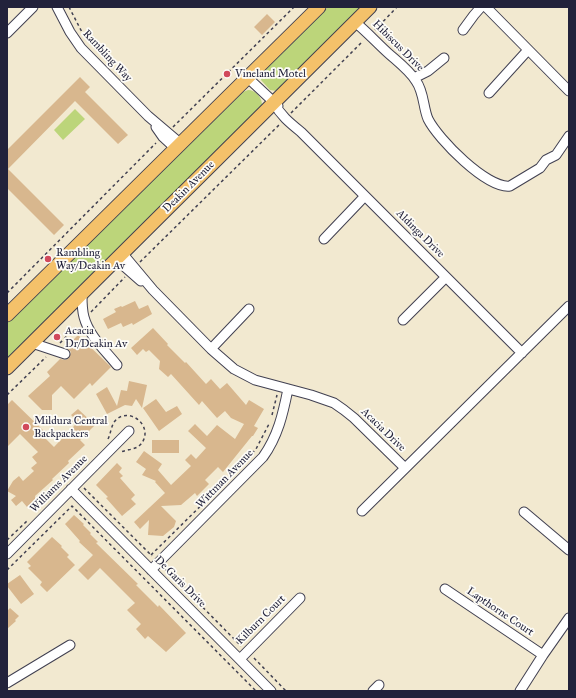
<!DOCTYPE html>
<html>
<head>
<meta charset="utf-8">
<style>
  body { margin:0 }
  #map { position:relative; width:576px; height:698px; overflow:hidden; background:#f2e9d0; font-family:"IM FELL Great Primer",serif }
  canvas { display:block }
  .frame { position:absolute; inset:0; border:8px solid #22223b; pointer-events:none }
</style>
</head>
<body>
<div id="map">
<canvas width="576" height="698"></canvas>
<div class="frame"></div>
</div>
<script>
const context = document.querySelector('canvas').getContext('2d');
context.lineJoin = 'round';
function paint(path, color) { context.fillStyle = color; context.fill(path, 'evenodd'); }
function strokePath(path, color, width, dash) { context.strokeStyle = color; context.lineWidth = width; context.lineCap = dash ? 'butt' : 'round'; context.setLineDash(dash || []); context.stroke(path); }
function drawText(font, color, halo, rows, align = 'center') {
  context.font = font + ' "IM FELL Great Primer",serif'; context.lineWidth = 3.5; context.setLineDash([]); context.textBaseline = 'middle'; context.strokeStyle = halo; context.fillStyle = color; for (const [text, x, y, turn = 0] of rows) {
    context.save(); context.translate(x, y); context.rotate((+turn || 0) * Math.PI / 180); context.textAlign = isNaN(turn) ? turn : align; if (halo) context.strokeText(text, 0, 0); context.fillText(text, 0, 0); context.restore();
  }
}
paint(new Path2D(`
  M 328,7 L 362,7 L 277,91 L 270,90 L 261,80 L 262,72 Z
  M 248,90 C 256,90 263,98 262,107 L 7,360 L 7,323 L 243,92 Z
  M 75,109 L 85,119 L 63,140 L 54,130 Z`), '#bcd57a');
paint(new Path2D(`
  M 267,14 L 275,22 L 262,35 L 254,27 Z
  M 80,77 L 90,87 L 85,92 L 128,135 L 118,144 L 75,101 L 8,169 L 64,225 L 54,235 L 7,188 L 7,150 Z
  M 135,301 L 139,309 L 148,305 L 152,314 L 133,325 L 132,323 L 123,327 L 121,323 L 108,329 L 103,319 L 116,312 L 114,309 L 121,306 L 122,307 Z
  M 153,328 L 168,344 L 167,345 L 185,363 L 186,362 L 206,384 L 211,379 L 220,389 L 227,383 L 246,405 L 249,400 L 264,409 L 254,426 L 258,428 L 253,436 L 252,436 L 223,472 L 218,467 L 205,480 L 209,484 L 197,496 L 195,493 L 181,505 L 161,506 L 176,521 L 174,527 L 163,536 L 148,535 L 149,520 L 140,529 L 134,522 L 165,493 L 155,482 L 156,481 L 142,475 L 146,469 L 136,462 L 144,451 L 162,464 L 158,470 L 171,485 L 191,466 L 185,460 L 191,454 L 196,459 L 206,448 L 188,431 L 195,424 L 207,436 L 217,425 L 235,439 L 244,424 L 231,418 L 225,411 L 217,418 L 202,401 L 199,405 L 171,374 L 168,377 L 159,369 L 160,361 L 149,350 L 146,352 L 143,349 L 137,355 L 131,348 Z
  M 78,335 L 111,367 L 92,386 L 90,383 L 74,399 L 61,386 L 52,395 L 52,410 L 42,410 L 28,396 L 50,376 L 47,372 L 60,359 L 66,360 L 69,358 L 71,352 L 69,350 L 65,348 Z
  M 129,381 L 147,385 L 142,408 L 136,399 L 132,406 L 125,405 L 107,414 L 96,394 L 107,387 L 117,406 L 121,390 L 127,391 Z
  M 156,399 L 166,412 L 177,406 L 182,414 L 159,431 L 143,408 Z
  M 12,400 L 45,432 L 42,435 L 54,447 L 75,425 L 71,421 L 75,419 L 71,415 L 78,409 L 95,425 L 80,440 L 85,445 L 68,461 L 69,463 L 52,479 L 53,480 L 35,496 L 36,500 L 27,507 L 22,501 L 16,506 L 11,500 L 16,496 L 7,491 L 13,481 L 19,476 L 23,481 L 34,471 L 31,468 L 37,463 L 32,457 L 38,452 L 20,434 L 7,447 L 7,405 Z
  M 152,440 L 179,440 L 179,453 L 152,453 Z
  M 117,463 L 122,468 L 119,472 L 123,476 L 120,478 L 135,495 L 131,499 L 136,504 L 122,516 L 106,498 L 108,497 L 96,485 Z
  M 74,515 L 84,524 L 83,525 L 91,533 L 90,534 L 98,542 L 96,543 L 138,584 L 136,585 L 158,607 L 159,605 L 186,633 L 166,652 L 148,636 L 145,639 L 136,629 L 141,624 L 127,610 L 135,603 L 100,568 L 88,580 L 78,570 L 93,555 L 79,542 L 80,541 L 65,524 Z
  M 52,537 L 62,546 L 61,547 L 69,555 L 67,557 L 75,565 L 47,592 L 40,585 L 42,582 L 28,568 L 31,566 L 27,562 Z
  M 20,575 L 34,594 L 21,604 L 7,586 L 7,584 Z
  M 10,608 L 19,616 L 15,620 L 16,621 L 7,629 L 7,611 Z`), '#d8b78e');
const minor = new Path2D(`
  M 57,7 L 70,32 L 81,48 L 148,116 L 181,144
  M 486,7 L 569,91
  M 355,22 C 367,32 377,43 388,53 C 398,62 409,70 416,81 C 424,92 423,107 428,119 C 438,139 487,189 510,186 L 540,168 L 546,160 L 556,155 L 569,136
  M 463,30 L 474,15 L 481,7
  M 7,33 L 33,7
  M 248,78 L 278,106
  M 414,78 L 428,71 L 444,58
  M 489,93 L 528,50
  M 274,103 C 281,116 290,123 301,132 L 522,353
  M 156,127 L 163,137 L 176,149
  M 324,239 L 365,196
  M 122,253 L 153,290 L 211,349 L 234,369 L 255,380 L 311,395 L 334,403 L 344,410 L 354,418 L 405,468
  M 116,259 L 141,281
  M 82,295 C 82,302 82,310 84,317 C 89,336 105,350 117,365
  M 403,320 L 446,277
  M 32,343 L 65,354
  M 211,349 L 249,309
  M 71,489 L 271,691
  M 362,511 L 569,306
  M 524,512 L 569,550
  M 7,554 L 129,431
  M 151,570 L 263,457 C 278,436 283,414 288,389
  M 445,589 L 543,655
  M 240,659 L 300,598
  M 7,683 L 70,645
  M 373,691 L 379,685
  M 520,691 L 543,655 L 569,618`);
const highway = new Path2D(`
  M 7,315 L 319,7
  M 7,368 L 370,7`);
strokePath(minor, '#414051', 11);
strokePath(highway, '#414051', 15);
strokePath(new Path2D(`
  M 69,7 L 84,36 L 112,66
  M 375,30 L 397,7
  M 291,113 L 363,41
  M 173,127 L 294,7
  M 140,262 L 280,124
  M 7,293 L 156,143
  M 91,312 L 125,277
  M 60,343 L 77,326
  M 7,395 L 46,357
  M 272,415 L 277,395
  M 108,439 C 111,433 111,426 115,421 C 129,405 155,427 141,444 C 136,450 128,449 121,452
  M 244,462 L 256,449 L 269,424
  M 84,488 L 152,556
  M 7,540 L 27,521
  M 151,555 L 236,471
  M 165,569 L 241,646
  M 7,570 L 72,506 L 256,691
  M 254,658 L 286,691`), '#414051', 1.5, [3, 3]);
strokePath(minor, '#fff', 9);
strokePath(highway, '#f4c16a', 13);
for (const [x, y, r, color] of [
  [227,74,4,"#d1495b"],
  [48,259,4,"#d1495b"],
  [57,337,4,"#d1495b"],
  [26,427,4,"#d1495b"]
]) { const dot = new Path2D(); dot.arc(x, y, r, 0, 2 * Math.PI); context.fillStyle = color; context.fill(dot); strokePath(dot, '#fdfcf7', 1.5); }
drawText('11px', '#22223b', '#fdfcf7', [
  ["Hibiscus Drive",398,46,45],
  ["Rambling Way",107,56,47],
  ["Deakin Avenue",189,187,-45],
  ["Aldinga Drive",420,234,45],
  ["Acacia Drive",383,430,44],
  ["Wittman Avenue",225,479,-46],
  ["Williams Avenue",59,484,-45],
  ["De Garis Drive",180,582,45],
  ["Lapthorne Court",500,612,34],
  ["Kilburn Court",261,620,-45]
]);
drawText('11px', '#22223b', '#fdfcf7', [
  ["Vineland Motel",235,74],
  ["Rambling",56,253],
  ["Way/Deakin Av",56,266],
  ["Acacia",65,331],
  ["Dr/Deakin Av",65,344],
  ["Mildura Central",34,421],
  ["Backpackers",34,434]
], 'left');
</script>
</body>
</html>
